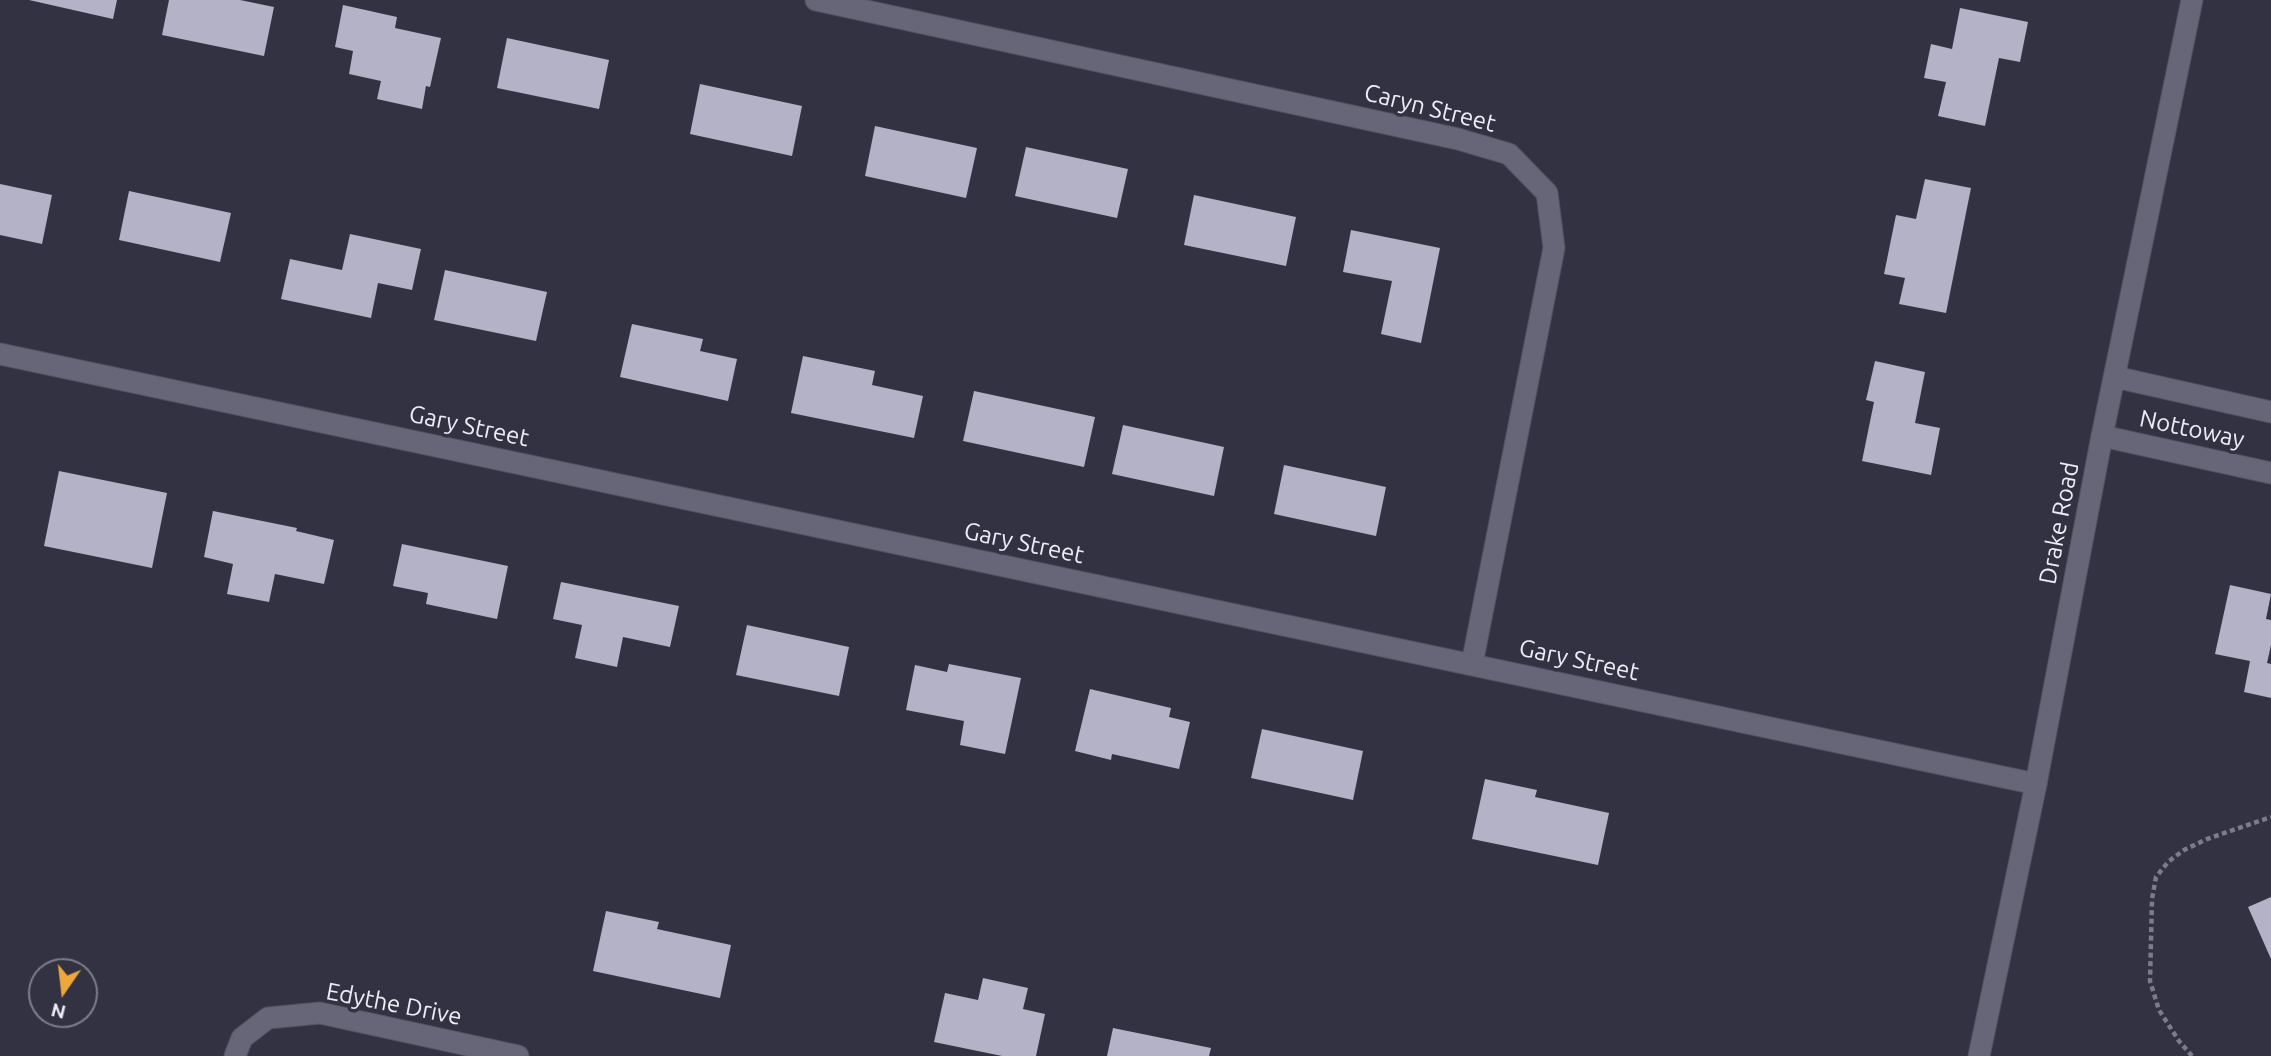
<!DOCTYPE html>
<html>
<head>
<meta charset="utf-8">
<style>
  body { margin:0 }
  #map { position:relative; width:2271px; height:1056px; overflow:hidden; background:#333242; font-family:Ubuntu,sans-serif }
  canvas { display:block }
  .north { position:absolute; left:28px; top:958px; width:70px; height:70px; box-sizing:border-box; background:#333242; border:2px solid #7d7d8b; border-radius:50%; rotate:194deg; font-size:19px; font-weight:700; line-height:28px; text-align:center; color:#ededf8 }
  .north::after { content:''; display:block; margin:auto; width:24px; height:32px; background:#eda83b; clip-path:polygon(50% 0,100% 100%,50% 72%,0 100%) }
</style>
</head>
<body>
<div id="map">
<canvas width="2271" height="1056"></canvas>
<div class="north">N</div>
</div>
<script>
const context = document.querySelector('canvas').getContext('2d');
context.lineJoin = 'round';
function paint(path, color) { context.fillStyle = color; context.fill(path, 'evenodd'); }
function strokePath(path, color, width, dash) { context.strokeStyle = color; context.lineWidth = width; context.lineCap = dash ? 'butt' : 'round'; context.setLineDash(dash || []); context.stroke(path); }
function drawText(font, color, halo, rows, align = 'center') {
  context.font = font + ' Ubuntu,sans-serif'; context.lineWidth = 7; context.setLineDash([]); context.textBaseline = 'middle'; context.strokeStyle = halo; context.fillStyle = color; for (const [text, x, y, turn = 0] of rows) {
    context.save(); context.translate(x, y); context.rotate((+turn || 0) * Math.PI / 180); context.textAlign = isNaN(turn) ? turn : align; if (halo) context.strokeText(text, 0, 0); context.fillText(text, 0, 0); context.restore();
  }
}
paint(new Path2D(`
  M 29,0 L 117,0 L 113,19 Z
  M 169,0 L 240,0 L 274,7 L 264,56 L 162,35 Z
  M 343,5 L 397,17 L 395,28 L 441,38 L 430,87 L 426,86 L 422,109 L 377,99 L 381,81 L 349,74 L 353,51 L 335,47 Z
  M 1960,8 L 2028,22 L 2020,62 L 1999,58 L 1985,126 L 1938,116 L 1946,82 L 1924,78 L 1931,44 L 1952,49 Z
  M 507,38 L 609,60 L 599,109 L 497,88 Z
  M 700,84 L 802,106 L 792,156 L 690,134 Z
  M 875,126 L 977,148 L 966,198 L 865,176 Z
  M 1026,147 L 1128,169 L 1117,218 L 1015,196 Z
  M 1925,179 L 1971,188 L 1946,313 L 1899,304 L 1905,278 L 1884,274 L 1896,215 L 1916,219 Z
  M 0,184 L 52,195 L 42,244 L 0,235 Z
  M 129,191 L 231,213 L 220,262 L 119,240 Z
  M 1194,195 L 1296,217 L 1286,266 L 1184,245 Z
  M 1351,230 L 1440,248 L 1421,343 L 1381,334 L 1392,281 L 1343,272 Z
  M 350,234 L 421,249 L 412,290 L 378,283 L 371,318 L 281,299 L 290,259 L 342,270 Z
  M 445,270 L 547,292 L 536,341 L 434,320 Z
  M 632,324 L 703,339 L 700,351 L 737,359 L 728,401 L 620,377 Z
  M 803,356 L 875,371 L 872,385 L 923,396 L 914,438 L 791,413 Z
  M 1875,361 L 1925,372 L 1915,423 L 1940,428 L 1931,475 L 1862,461 L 1874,402 L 1866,400 Z
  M 974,391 L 1095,417 L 1084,467 L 963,441 Z
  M 1123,425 L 1224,447 L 1214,496 L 1112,474 Z
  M 1284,465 L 1386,487 L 1376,536 L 1274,514 Z
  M 59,471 L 167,493 L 152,568 L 44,546 Z
  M 213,511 L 297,528 L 296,531 L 334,540 L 324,584 L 275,574 L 269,602 L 227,594 L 233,564 L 204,557 Z
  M 402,544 L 508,566 L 497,619 L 426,604 L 428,593 L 393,586 Z
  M 561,582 L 679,606 L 670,647 L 623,637 L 617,667 L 575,658 L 582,625 L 553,619 Z
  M 2230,585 L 2271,594 L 2266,619 L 2271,620 L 2271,645 L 2267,663 L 2271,664 L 2271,698 L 2244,692 L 2250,661 L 2215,654 Z
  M 747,625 L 849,647 L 839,696 L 736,675 Z
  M 949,664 L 1021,678 L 1005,754 L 960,745 L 964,721 L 906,710 L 915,665 L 947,672 Z
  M 1090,689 L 1171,708 L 1169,717 L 1190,722 L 1179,769 L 1112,754 L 1111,760 L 1075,751 Z
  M 1262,729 L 1363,751 L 1353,800 L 1251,778 Z
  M 1485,779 L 1537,790 L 1535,797 L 1609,813 L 1598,865 L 1472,839 Z
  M 2271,897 L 2271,959 L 2248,907 Z
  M 606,911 L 659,922 L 657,929 L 731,945 L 720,998 L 593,971 Z
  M 983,978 L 1028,988 L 1023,1009 L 1045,1014 L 1036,1056 L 1002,1056 L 934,1042 L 945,993 L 978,1000 Z
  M 1113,1028 L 1211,1048 L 1209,1056 L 1107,1056 Z`), '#b3b2c7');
const street = new Path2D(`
  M 816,0 L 1458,139 L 1509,154 L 1547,193 L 1554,248 L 1472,664
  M 0,354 L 2036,784
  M 2115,377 L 2271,412
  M 2102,436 L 2271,473
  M 235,1056 L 242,1038 L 268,1018 L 320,1013 L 518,1056`);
const secondary = new Path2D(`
  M 1979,1056 L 2036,784 L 2102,436 L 2192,0`);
strokePath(street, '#51515e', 23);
strokePath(secondary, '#51515e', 23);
strokePath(new Path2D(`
  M 2192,1056 L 2179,1041 L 2159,1010 L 2150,981 L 2152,899 L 2156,877 L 2168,862 L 2184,850 L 2207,839 L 2271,817`), '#7c7b89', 4.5, [5, 3.5]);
strokePath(street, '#676679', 21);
strokePath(secondary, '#676679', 21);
drawText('24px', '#ededf8', '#333242', [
  ["Caryn Street",1430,108,14],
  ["Gary Street",469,426,12],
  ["Nottoway",2192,429,12],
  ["Drake Road",2059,523,-79],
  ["Gary Street",1024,543,12],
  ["Gary Street",1579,660,12],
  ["Edythe Drive",394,1004,11]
]);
</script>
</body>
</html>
